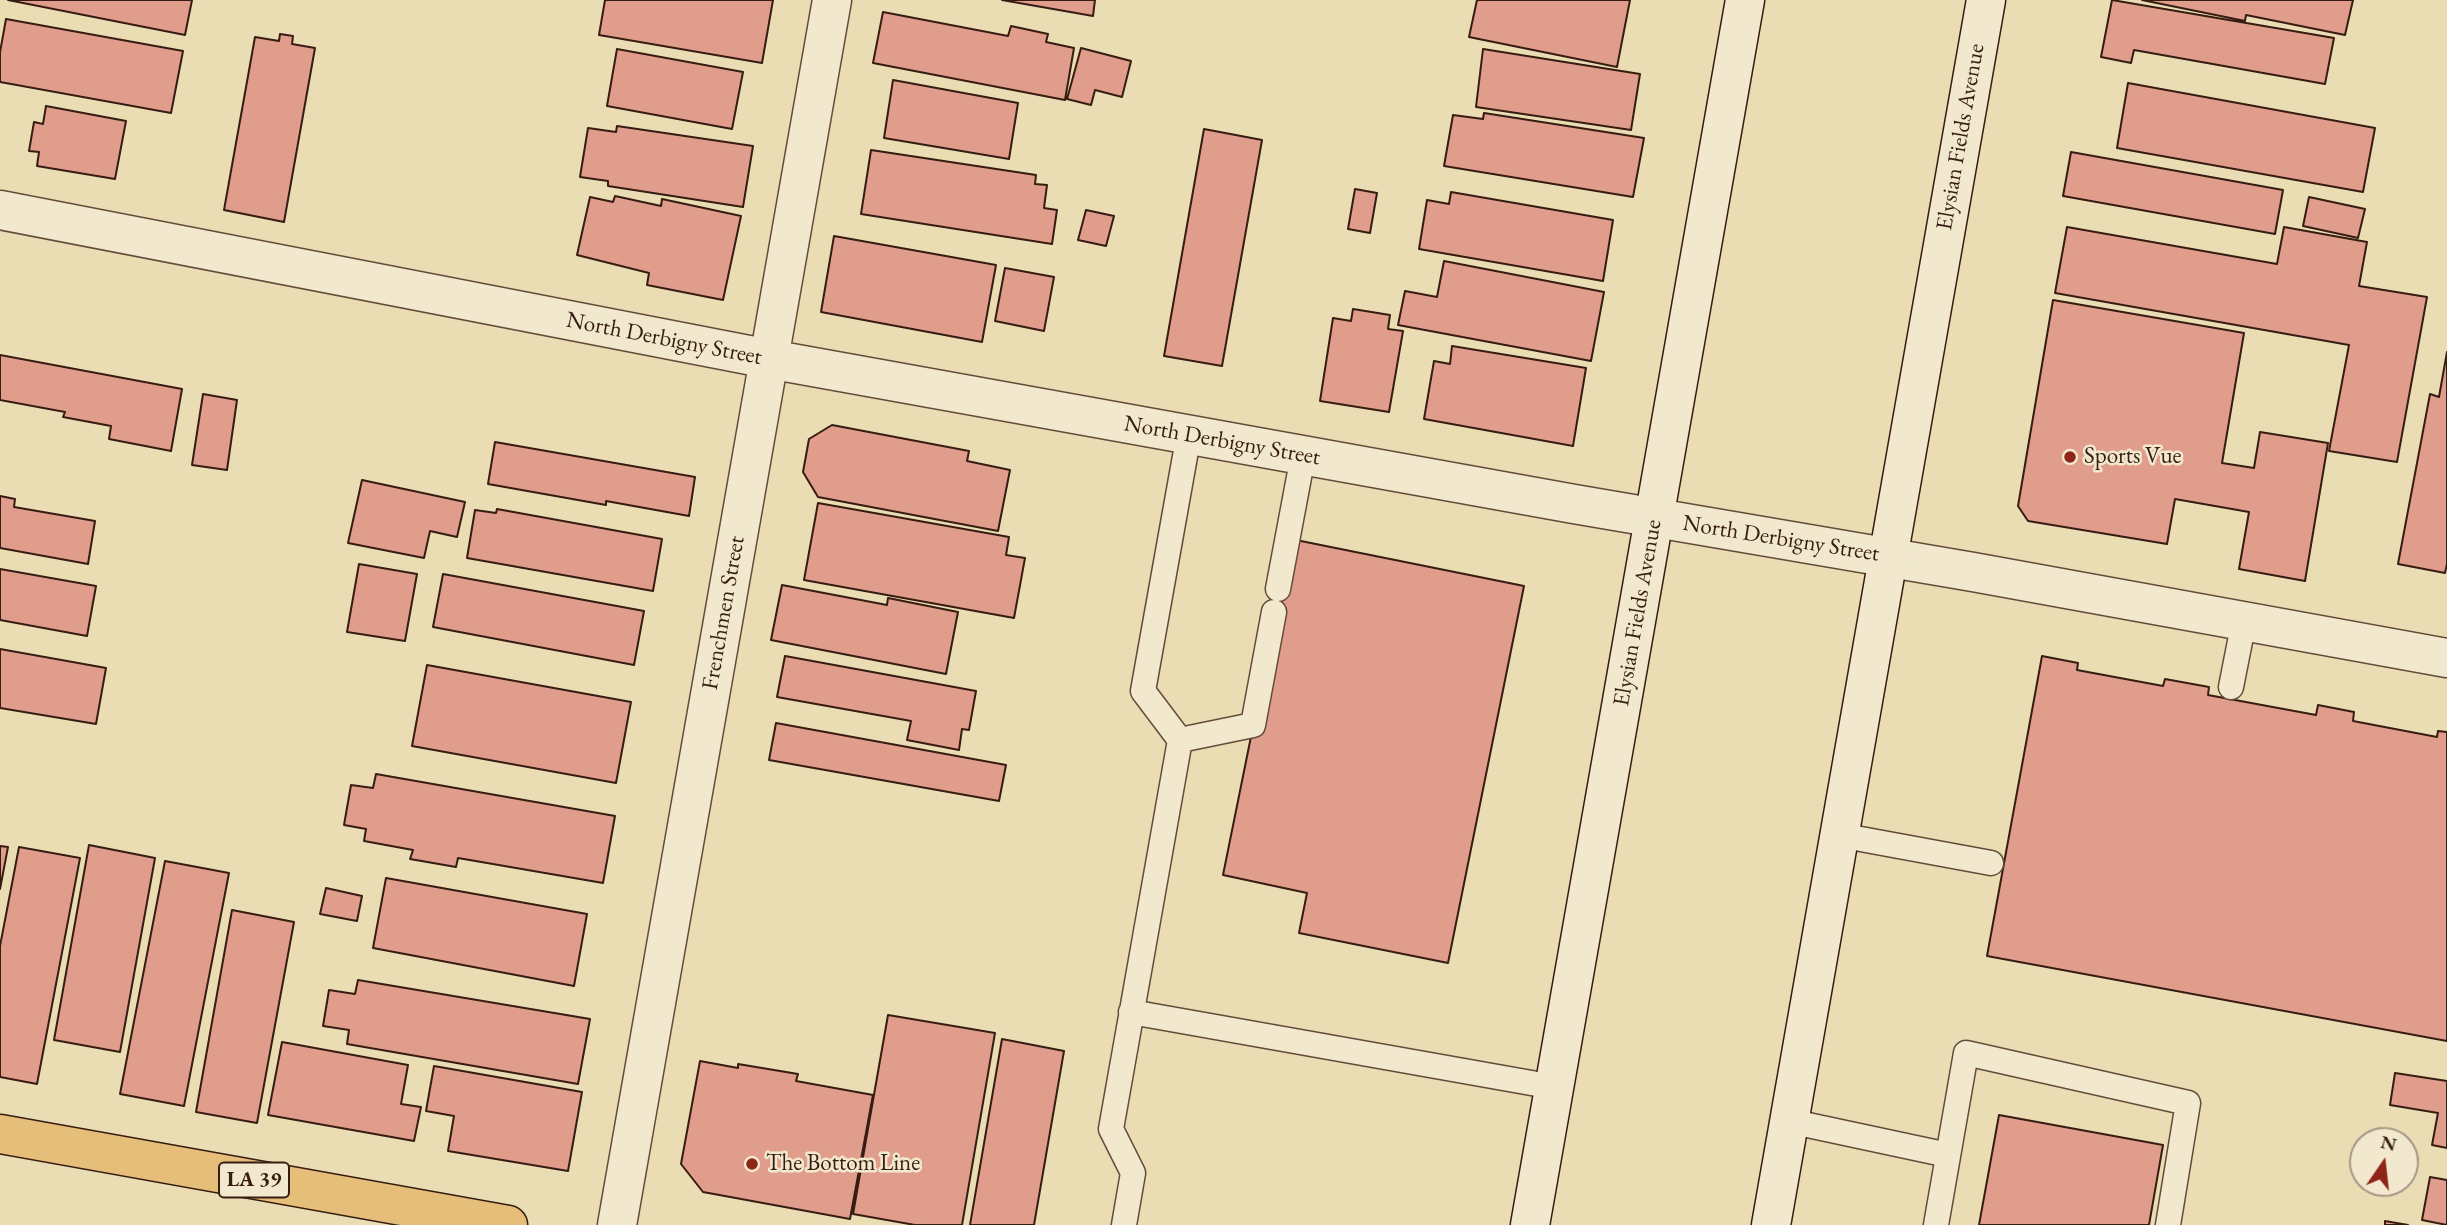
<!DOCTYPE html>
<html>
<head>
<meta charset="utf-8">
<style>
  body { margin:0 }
  #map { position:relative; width:2447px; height:1225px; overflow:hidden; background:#eadcb3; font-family:"EB Garamond",serif }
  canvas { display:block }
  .north { position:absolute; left:2349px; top:1127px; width:70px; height:70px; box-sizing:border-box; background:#f1e8ce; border:2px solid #a79683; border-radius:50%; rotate:14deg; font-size:19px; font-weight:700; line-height:28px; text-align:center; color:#371c12 }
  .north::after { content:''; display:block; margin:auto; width:24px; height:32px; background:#8f2418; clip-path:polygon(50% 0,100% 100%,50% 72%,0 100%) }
</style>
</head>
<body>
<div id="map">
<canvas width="2447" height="1225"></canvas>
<div class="north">N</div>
</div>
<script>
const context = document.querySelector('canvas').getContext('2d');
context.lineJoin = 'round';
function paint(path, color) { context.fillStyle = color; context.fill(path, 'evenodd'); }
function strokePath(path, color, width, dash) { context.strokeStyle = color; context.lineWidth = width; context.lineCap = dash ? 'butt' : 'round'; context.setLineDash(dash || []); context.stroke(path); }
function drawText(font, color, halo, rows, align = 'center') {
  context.font = font + ' "EB Garamond",serif'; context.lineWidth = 5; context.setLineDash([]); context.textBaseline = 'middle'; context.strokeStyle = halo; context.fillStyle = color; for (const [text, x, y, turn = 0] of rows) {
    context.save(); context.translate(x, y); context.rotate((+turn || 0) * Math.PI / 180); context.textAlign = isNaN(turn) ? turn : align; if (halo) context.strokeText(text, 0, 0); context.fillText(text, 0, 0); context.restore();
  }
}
const building = new Path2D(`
  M 8,0 L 192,0 L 185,35 Z
  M 605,0 L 773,0 L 762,63 L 599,35 Z
  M 1002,0 L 1095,0 L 1093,16 Z
  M 1477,0 L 1630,0 L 1617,67 L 1469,37 Z
  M 2112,0 L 2334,38 L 2325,84 L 2134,50 L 2131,63 L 2101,57 Z
  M 2142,0 L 2353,0 L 2345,35 L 2246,15 L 2245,21 Z
  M 883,12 L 1008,36 L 1011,26 L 1048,34 L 1046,42 L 1074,48 L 1065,100 L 873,63 Z
  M 6,19 L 183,51 L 171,113 L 0,82 L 0,52 Z
  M 280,34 L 293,36 L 292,44 L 315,48 L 284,222 L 224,210 L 255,37 L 279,41 Z
  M 1081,48 L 1131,61 L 1122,97 L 1095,90 L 1091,105 L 1067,99 Z
  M 617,49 L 743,72 L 732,129 L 607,106 Z
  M 1483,49 L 1640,74 L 1631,130 L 1476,107 Z
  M 893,80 L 1018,103 L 1009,159 L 884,138 Z
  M 2128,83 L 2375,128 L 2363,192 L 2117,148 Z
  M 46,106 L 126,121 L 115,179 L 37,166 L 39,152 L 29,151 L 34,122 L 43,124 Z
  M 1484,113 L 1644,138 L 1633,197 L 1444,166 L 1453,115 L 1483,119 Z
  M 617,126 L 753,146 L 743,207 L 608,186 L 608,181 L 580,177 L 588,128 L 616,132 Z
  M 1204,129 L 1262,140 L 1222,366 L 1164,356 Z
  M 871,150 L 1036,175 L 1035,184 L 1047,185 L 1044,208 L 1057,210 L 1052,244 L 861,214 Z
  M 2071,152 L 2283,190 L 2275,234 L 2063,196 Z
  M 1355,189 L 1377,193 L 1370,233 L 1348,229 Z
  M 1451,192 L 1613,220 L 1603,281 L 1419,249 L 1427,200 L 1449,204 Z
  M 615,196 L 661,206 L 662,199 L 741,216 L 723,300 L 647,285 L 649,273 L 577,255 L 590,197 L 613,202 Z
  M 2309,197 L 2365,209 L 2358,238 L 2303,226 Z
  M 1086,210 L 1114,216 L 1106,246 L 1078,240 Z
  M 2067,227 L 2277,264 L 2284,227 L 2367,242 L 2359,286 L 2427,297 L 2397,462 L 2329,451 L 2349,345 L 2055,293 Z
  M 834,236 L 996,265 L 982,342 L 821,312 Z
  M 1444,261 L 1604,292 L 1591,361 L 1398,325 L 1405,291 L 1437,297 Z
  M 1005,268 L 1054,277 L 1044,331 L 995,321 Z
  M 2053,300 L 2244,333 L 2222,463 L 2254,468 L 2260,432 L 2328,443 L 2305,581 L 2239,569 L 2249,512 L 2175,499 L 2167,544 L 2028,521 L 2018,506 Z
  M 1353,309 L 1390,315 L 1388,329 L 1403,331 L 1389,412 L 1320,401 L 1333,318 L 1351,321 Z
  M 1452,346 L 1586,368 L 1573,446 L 1424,419 L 1434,361 L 1450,364 Z
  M 2447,352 L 2447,564 L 2445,573 L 2398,564 L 2430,394 L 2439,397 Z
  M 0,355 L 182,389 L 171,451 L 109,439 L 111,426 L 63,417 L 65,412 L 0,400 Z
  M 203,394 L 237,400 L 227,470 L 192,465 Z
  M 832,425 L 969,451 L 967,461 L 1010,470 L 998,531 L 818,497 L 803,472 L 809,439 Z
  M 495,442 L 695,477 L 689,516 L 606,501 L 606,505 L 488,484 Z
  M 362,480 L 465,502 L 457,537 L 430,531 L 424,558 L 348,543 Z
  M 0,496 L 15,499 L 14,507 L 95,521 L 88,564 L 0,548 Z
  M 818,503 L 1009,537 L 1006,555 L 1025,558 L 1014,618 L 804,580 Z
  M 497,509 L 662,539 L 653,591 L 467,558 L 475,510 L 496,513 Z
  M 1291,539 L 1524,586 L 1448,963 L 1299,933 L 1307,893 L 1223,875 Z
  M 359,564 L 417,574 L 405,641 L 347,632 Z
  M 0,569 L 96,586 L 87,636 L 0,620 Z
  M 443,574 L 644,611 L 634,665 L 433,627 Z
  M 782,585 L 887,605 L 888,598 L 958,612 L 946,674 L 771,640 Z
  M 0,649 L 106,668 L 96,724 L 0,708 Z
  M 785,656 L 976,691 L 969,730 L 962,729 L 959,750 L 907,740 L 911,721 L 777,697 Z
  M 2042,656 L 2078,663 L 2077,670 L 2163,686 L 2165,679 L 2209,687 L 2208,695 L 2316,715 L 2318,705 L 2354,712 L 2353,721 L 2437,737 L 2438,731 L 2447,732 L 2447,1041 L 1987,956 Z
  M 427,665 L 631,702 L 616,783 L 412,746 Z
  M 776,723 L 1006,765 L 999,801 L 769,760 Z
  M 376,774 L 615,816 L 603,883 L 458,858 L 456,867 L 410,859 L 413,850 L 364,841 L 366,829 L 344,825 L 351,785 L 373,788 Z
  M 89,845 L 155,858 L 120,1052 L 54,1040 Z
  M 0,846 L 8,847 L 0,889 Z
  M 19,847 L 80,858 L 37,1084 L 0,1077 L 0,946 Z
  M 165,861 L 229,873 L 184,1106 L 120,1094 Z
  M 386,878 L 587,914 L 574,986 L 373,948 Z
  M 326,888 L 362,896 L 357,921 L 320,914 Z
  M 232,910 L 294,922 L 257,1123 L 196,1112 Z
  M 358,980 L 590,1019 L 578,1084 L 347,1044 L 349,1030 L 323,1026 L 329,990 L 355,994 Z
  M 888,1015 L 995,1033 L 962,1225 L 915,1225 L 853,1214 Z
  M 1002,1039 L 1064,1051 L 1034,1225 L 970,1225 Z
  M 282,1042 L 408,1065 L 401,1104 L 421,1107 L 414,1141 L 268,1115 Z
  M 700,1061 L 738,1068 L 738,1064 L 798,1074 L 796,1081 L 873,1095 L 850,1219 L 703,1192 L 681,1164 Z
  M 434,1066 L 582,1092 L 568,1171 L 448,1151 L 454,1116 L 426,1111 Z
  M 2395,1073 L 2447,1081 L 2447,1148 L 2432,1145 L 2438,1113 L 2390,1105 Z
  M 1999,1115 L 2163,1145 L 2149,1225 L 1979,1225 Z
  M 2430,1177 L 2447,1180 L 2447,1225 L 2422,1220 Z
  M 2385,1221 L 2408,1225 L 2385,1225 Z`);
paint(building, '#e19d8c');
strokePath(building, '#371c12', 2);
const service = new Path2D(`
  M 1278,589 L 1303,456
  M 2231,687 L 2244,621
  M 1180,740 L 1253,725 L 1274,612
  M 1839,835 L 1991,863
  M 1131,1012 L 1554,1087
  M 1789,1121 L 1948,1155
  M 1124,1225 L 1133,1173 L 1111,1129 L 1180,740 L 1143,691 L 1189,434
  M 1936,1225 L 1966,1053 L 2188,1103 L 2168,1225`);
const minor = new Path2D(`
  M 0,210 L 769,359 L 1574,504 L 1973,572 L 2447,658
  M 617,1225 L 832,0`);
const secondary = new Path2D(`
  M 1530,1225 L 1745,0
  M 1771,1225 L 1986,0`);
const primary = new Path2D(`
  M 0,1134 L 508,1225`);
strokePath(service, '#644c3a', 27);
strokePath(minor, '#644c3a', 41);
strokePath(secondary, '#371c12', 41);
strokePath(primary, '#371c12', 41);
strokePath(service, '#f1e8ce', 24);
strokePath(minor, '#f1e8ce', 38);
strokePath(secondary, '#f1e8ce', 38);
strokePath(primary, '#e5be7a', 38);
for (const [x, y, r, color] of [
  [2070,457,7,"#8f2418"],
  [752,1164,7,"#8f2418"]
]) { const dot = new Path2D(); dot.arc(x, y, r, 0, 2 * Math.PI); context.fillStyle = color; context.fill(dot); strokePath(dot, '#f1e8ce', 2.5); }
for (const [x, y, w] of [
  [254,1180,70]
]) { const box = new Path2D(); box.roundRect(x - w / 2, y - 17.5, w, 35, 5); context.fillStyle = '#f1e8ce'; context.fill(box); strokePath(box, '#371c12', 2); }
drawText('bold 21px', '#371c12', null, [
  ["LA 39",254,1180]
]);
drawText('23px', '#371c12', '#f1e8ce', [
  ["Elysian Fields Avenue",1961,137,-80],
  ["North Derbigny Street",664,339,11],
  ["North Derbigny Street",1222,441,10],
  ["North Derbigny Street",1781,539,9],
  ["Frenchmen Street",724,613,-80],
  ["Elysian Fields Avenue",1638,613,-80]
]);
drawText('23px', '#371c12', '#f1e8ce', [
  ["Sports Vue",2084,457],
  ["The Bottom Line",766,1164]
], 'left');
</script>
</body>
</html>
